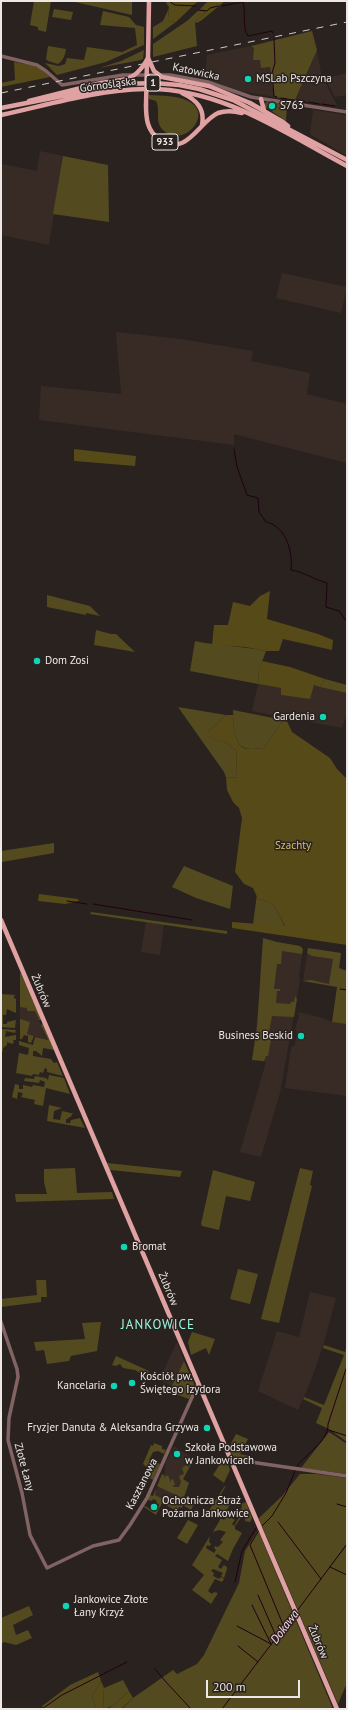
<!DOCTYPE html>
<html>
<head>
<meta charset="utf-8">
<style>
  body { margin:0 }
  #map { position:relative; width:348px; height:1710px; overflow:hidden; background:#2a221f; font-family:"PT Sans",sans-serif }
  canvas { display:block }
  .frame { position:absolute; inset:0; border:2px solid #ede8e5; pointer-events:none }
  .scale { position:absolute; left:206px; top:1680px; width:94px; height:18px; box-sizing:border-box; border:2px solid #ede8e5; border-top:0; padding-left:5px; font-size:12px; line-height:14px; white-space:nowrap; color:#ede8e5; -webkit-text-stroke:3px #2a221f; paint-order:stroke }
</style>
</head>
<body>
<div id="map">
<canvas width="348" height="1710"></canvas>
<div class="frame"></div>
<div class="scale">200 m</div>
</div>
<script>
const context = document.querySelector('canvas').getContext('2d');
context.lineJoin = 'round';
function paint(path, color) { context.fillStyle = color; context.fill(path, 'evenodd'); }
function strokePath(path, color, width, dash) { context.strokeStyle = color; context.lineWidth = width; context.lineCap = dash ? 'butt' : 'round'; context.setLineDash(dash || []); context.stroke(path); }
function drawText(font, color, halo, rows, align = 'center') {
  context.font = font + ' "PT Sans",sans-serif'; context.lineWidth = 3; context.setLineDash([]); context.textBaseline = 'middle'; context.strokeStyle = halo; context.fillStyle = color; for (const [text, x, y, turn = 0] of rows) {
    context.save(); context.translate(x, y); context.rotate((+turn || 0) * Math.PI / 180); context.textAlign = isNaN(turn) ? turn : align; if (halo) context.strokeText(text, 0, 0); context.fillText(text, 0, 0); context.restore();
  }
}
paint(new Path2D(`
  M 251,46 L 253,46 L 260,60 L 270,67 L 274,97 L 236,90 L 205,78 L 207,55 Z
  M 317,50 L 321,73 L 337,106 L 295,100 Z
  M 347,73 L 347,95 L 335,97 L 325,78 Z
  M 313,110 L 347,115 L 347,156 L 310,134 Z
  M 40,151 L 63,156 L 49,245 L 1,235 L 1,164 L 37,171 Z
  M 282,273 L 347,287 L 341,313 L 276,298 Z
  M 116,332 L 181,339 L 253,351 L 251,361 L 310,373 L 307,394 L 347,404 L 347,463 L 234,434 L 234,445 L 39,420 L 41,386 L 121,394 Z
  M 258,684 L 281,688 L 281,695 L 310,698 L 314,685 L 347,693 L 347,713 L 342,728 L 252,711 Z
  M 146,921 L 164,924 L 160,955 L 141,952 Z
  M 277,942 L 300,946 L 303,949 L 299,976 L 300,979 L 298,992 L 280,1093 L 261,1157 L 240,1152 L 266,1062 L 252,1060 L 259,1005 Z
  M 308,948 L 341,953 L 337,987 L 303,981 Z
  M 20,976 L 47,1040 L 20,1032 Z
  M 298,1012 L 319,1017 L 332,1022 L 347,1021 L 347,1096 L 285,1088 L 291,1048 L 295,1045 L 297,1031 L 295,1029 L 299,1016 Z
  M 310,1292 L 336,1298 L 323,1346 L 310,1383 L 298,1410 L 258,1391 L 277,1331 L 299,1337 Z
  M 177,1342 L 184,1361 L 172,1386 L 159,1380 Z
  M 174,1446 L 194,1459 L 183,1479 L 189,1483 L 186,1490 L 187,1491 L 177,1511 L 163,1503 L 161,1505 L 156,1503 L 158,1499 L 153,1496 L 165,1472 L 165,1464 Z`), '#382b25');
paint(new Path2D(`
  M 34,1 L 51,1 L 46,32 L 38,30 L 38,27 L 30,25 Z
  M 73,1 L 132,1 L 132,15 L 75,2 Z
  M 169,8 L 168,16 L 169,21 L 176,22 L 153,39 L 153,27 L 163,21 Z
  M 201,8 L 205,13 L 195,22 L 197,46 L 153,57 L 153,44 L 187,21 Z
  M 54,9 L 73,12 L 71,20 L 52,17 Z
  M 103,11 L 129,17 L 136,25 L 144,27 L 144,45 L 106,62 L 57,75 L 45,63 L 59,66 L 65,64 L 67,58 L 84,60 L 87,47 L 122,52 L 137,45 L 135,28 L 100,25 Z
  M 312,31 L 317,50 L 295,100 L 274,97 L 270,67 L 261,68 L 260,60 L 253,60 L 254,48 L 251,46 Z
  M 48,46 L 66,49 C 65,55 64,60 58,64 L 48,61 L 46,59 Z
  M 144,50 L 143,59 L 141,60 L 99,68 L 121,61 Z
  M 149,95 C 162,96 176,95 188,101 C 215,113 183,150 163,130 C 154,121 161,111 156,101 L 149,99 Z
  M 266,102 L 287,104 L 286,121 L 264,106 Z
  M 63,156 L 108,165 L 109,222 L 53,214 Z
  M 47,595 L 90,606 L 100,616 L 86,613 L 86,615 L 47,607 Z
  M 96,630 L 111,634 L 116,634 L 135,652 L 94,645 Z
  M 195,641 C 218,646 242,646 266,651 L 259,670 L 258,684 L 190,671 Z
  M 325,679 L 347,685 L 347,693 L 320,687 Z
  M 178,707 L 226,715 L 209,731 L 207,736 L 226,743 L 236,750 L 237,777 L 234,778 L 226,777 L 224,772 Z
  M 233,710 L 283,720 L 264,748 C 258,748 249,750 245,748 C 232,743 234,721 233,710 Z
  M 54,843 L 54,853 L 2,862 L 1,851 Z
  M 184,866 L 233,886 L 230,909 L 196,898 L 172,887 Z
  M 257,894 L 258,899 C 277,902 277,912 285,927 L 253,924 Z
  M 91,912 L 227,931 L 227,934 L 90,914 Z
  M 263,938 L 277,942 L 300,946 L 303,949 L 302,954 L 282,951 L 281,964 L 277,964 L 274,989 L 280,989 L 280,991 L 277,991 L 276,1003 L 290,1004 L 291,1002 L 294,1002 L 295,996 L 297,999 L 294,1017 L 272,1016 L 269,1032 L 272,1035 L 268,1056 L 266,1056 L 264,1061 L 252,1060 L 257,1027 Z
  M 308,948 L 341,953 L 339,968 L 347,971 L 347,1024 L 332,1022 L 337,987 L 303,981 L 311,980 L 329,984 L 333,959 L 312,956 L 307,953 Z
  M 21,973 L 42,1020 L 39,1020 L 35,1011 L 27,1011 L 27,1008 L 20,1007 L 20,974 Z
  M 1,994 L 16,995 L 14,996 L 14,998 L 16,999 L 16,1013 L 7,1009 L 6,1015 L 3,1015 L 3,1024 L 7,1024 L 7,1022 L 16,1020 L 15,1028 L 1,1027 Z
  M 20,1019 L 30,1022 L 27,1034 L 34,1036 L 31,1043 L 28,1042 L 28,1036 L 24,1035 L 22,1039 L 20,1039 Z
  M 43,1023 L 56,1055 L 54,1050 L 43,1048 L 42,1056 L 36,1051 L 33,1051 L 33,1056 L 51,1059 L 54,1063 L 57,1062 L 63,1076 L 47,1072 L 47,1069 L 45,1068 L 43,1073 L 40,1072 L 39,1075 L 33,1074 L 32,1076 L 16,1073 L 19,1053 L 28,1055 L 29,1048 L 19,1045 L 19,1041 L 33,1045 L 35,1037 L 48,1040 L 41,1025 Z
  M 1,1029 L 16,1030 L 15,1033 L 6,1031 L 5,1037 L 16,1035 L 16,1040 L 13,1040 L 14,1042 L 12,1044 L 7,1042 L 7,1045 L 3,1048 L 3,1051 L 14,1052 L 1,1051 Z
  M 49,1075 L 64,1078 L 70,1094 L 46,1088 L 43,1106 L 34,1104 L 35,1100 L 21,1097 L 23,1094 L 22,1093 L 18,1092 L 17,1099 L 12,1097 L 15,1084 L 19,1085 L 19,1089 L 23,1089 L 23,1085 L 32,1087 L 33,1085 L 44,1087 L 45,1082 L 40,1080 L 39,1083 L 24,1081 L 25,1078 L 34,1079 L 35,1076 L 46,1078 L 48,1080 Z
  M 49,1105 L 62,1108 L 54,1111 L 53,1119 L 60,1120 L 62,1111 L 75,1114 L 72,1114 L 71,1117 L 69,1117 L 68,1119 L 66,1119 L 66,1123 L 70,1123 L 71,1120 L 80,1118 L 85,1128 L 47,1121 Z
  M 107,1163 L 182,1171 L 180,1177 L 110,1170 Z
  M 75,1168 L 77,1193 L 112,1192 L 114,1199 L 16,1202 L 15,1194 L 47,1194 L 44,1182 L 44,1169 Z
  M 300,1168 L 313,1171 L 310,1185 L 312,1186 L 279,1323 L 261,1319 Z
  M 213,1170 L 255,1182 L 250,1201 L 226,1196 L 219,1230 L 202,1226 L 201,1224 Z
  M 238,1269 L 258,1274 L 250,1304 L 230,1299 Z
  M 36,1280 L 46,1280 L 47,1297 L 41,1297 L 41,1302 L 1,1307 L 1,1299 L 37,1295 Z
  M 99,1322 L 101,1322 L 97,1351 L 71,1356 L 69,1361 L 47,1364 L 44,1350 L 36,1351 L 34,1342 L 85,1339 L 82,1323 Z
  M 192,1332 L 215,1339 L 209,1355 L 206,1348 L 191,1355 L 188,1342 Z
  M 324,1345 L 345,1352 L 347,1345 L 347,1442 L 329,1429 L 316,1423 L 322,1408 L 303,1399 L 304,1397 L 324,1405 L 344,1355 L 323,1348 Z
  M 116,1356 L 149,1371 L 146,1377 L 135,1370 L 123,1368 L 120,1364 L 116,1366 L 112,1365 Z
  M 184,1361 L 195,1386 L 189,1399 L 169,1392 Z
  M 329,1432 L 347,1444 L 347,1474 L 301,1468 Z
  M 236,1434 L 248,1439 L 240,1454 L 250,1456 L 246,1459 L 234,1457 L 229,1450 L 229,1447 Z
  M 154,1443 L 162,1446 L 162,1449 L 166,1450 L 164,1454 L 158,1451 L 153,1452 L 149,1460 L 160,1464 L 153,1480 L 147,1476 L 150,1470 L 143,1464 L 151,1445 L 153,1446 Z
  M 225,1456 L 230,1470 L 224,1483 L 213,1475 Z
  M 193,1458 L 194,1459 L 183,1479 L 189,1483 L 183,1499 L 194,1504 L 191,1510 L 183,1505 L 182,1508 L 179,1507 L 177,1511 L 162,1503 L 156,1515 L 144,1507 L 145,1506 L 155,1512 L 159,1504 L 156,1503 L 157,1501 L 153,1499 L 152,1501 L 148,1500 L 150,1495 L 153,1496 L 156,1488 L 155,1495 L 167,1501 L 169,1499 L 177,1503 L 180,1497 L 157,1486 L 162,1474 L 165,1476 L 162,1479 L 168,1475 L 171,1483 L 171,1480 L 173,1479 L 175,1485 L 173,1485 L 174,1487 L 179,1487 L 181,1482 L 179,1476 L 184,1474 L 182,1468 L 186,1465 L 189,1467 L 189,1465 L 187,1463 L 191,1461 Z
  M 300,1474 L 317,1474 L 347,1478 L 347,1544 L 324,1574 L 347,1545 L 347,1683 L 338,1704 L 262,1526 L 261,1527 L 259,1518 L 282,1496 Z
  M 226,1486 L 221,1494 L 222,1499 L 231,1499 L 233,1497 L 234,1499 L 221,1518 L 224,1520 L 227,1515 L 235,1520 L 232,1524 L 234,1526 L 242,1512 L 240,1510 L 242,1507 L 241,1504 L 246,1502 L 252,1518 L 250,1522 L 245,1521 L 245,1518 L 242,1516 L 235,1526 L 235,1529 L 242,1533 L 233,1549 L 228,1561 L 217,1554 L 215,1556 L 222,1560 L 218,1567 L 221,1569 L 224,1565 L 227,1567 L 227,1569 L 223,1567 L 227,1569 L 224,1578 L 221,1576 L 223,1573 L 213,1569 L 211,1571 L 214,1573 L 213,1576 L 219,1579 L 221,1577 L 224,1579 L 222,1582 L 215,1579 L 208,1591 L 212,1594 L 214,1592 L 218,1593 L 211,1604 L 192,1590 L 204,1575 L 192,1565 L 210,1536 L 209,1542 L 211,1544 L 210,1546 L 207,1545 L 206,1548 L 214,1553 L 216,1550 L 214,1548 L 215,1546 L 218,1547 L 223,1542 L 220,1540 L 226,1532 L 219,1530 L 213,1532 L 221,1518 L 208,1512 L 224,1487 Z
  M 188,1520 L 198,1525 L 187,1544 L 177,1538 Z
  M 258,1530 L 333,1709 L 122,1709 L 133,1698 L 173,1670 L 177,1674 L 197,1664 L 204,1655 L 239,1583 L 245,1551 Z
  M 29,1606 L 33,1615 L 13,1625 L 16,1635 L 28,1630 L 32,1638 L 16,1645 L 4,1642 L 1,1644 L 1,1618 Z
  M 98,1672 L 101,1681 L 92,1696 L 96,1709 L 44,1709 L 42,1706 L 70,1685 Z
  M 123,1680 L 129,1691 L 113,1706 L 103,1709 L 104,1688 Z`), '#544a20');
paint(new Path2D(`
  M 168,1 L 198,1 L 176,22 L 169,21 L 168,19 L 169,7 L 166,3 Z
  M 208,1 L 225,1 L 202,20 L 197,23 L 195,22 L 205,13 L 201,8 Z
  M 14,62 C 30,65 39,64 50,77 L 1,87 L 1,83 L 15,80 Z
  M 74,449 L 136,456 L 135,466 L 74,461 Z
  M 270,591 L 267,619 L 318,634 L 333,640 L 332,650 L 283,639 L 279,651 L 266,651 L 245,647 L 212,645 L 214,625 L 228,625 L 233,602 L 250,606 L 260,596 Z
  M 262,661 L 290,667 L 325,679 L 320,687 L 314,685 L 310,699 L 281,695 L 281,688 L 258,684 L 259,670 Z
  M 226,715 L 234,715 C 233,725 234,743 244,748 C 249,750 258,748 264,748 L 283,720 L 287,721 L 292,732 L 330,758 L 337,769 L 347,779 L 347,945 L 232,928 L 232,922 L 285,926 C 277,912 277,902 258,899 L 253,888 L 244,884 L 235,872 L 242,818 L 239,808 L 233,802 L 227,790 L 226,777 L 234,778 L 237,777 L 236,750 L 226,743 L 206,736 L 209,731 Z
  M 39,894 L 78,899 L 79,901 L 65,904 L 38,901 Z
  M 101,1681 L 104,1688 L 103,1709 L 96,1709 L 92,1696 Z
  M 129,1691 L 133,1698 L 121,1709 L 107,1709 L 113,1706 Z`), '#554a18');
strokePath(new Path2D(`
  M 169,1 L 175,5 L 195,6
  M 222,6 L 243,2 C 246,13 242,27 248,36 L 272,31 L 273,33
  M 198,10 L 207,11 L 210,8 L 218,6
  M 274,39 L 275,63 L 272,73 L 274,96 L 277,97
  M 281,98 L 305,102
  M 309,102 L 319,104
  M 322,104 L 335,106
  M 234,449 L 237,467 L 247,495 L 258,498 L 259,512 L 266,522 C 286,526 293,552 291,570 C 304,572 315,580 327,583 L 326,607 L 339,611 L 347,622
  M 67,901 L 87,904
  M 93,904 L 192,920
  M 340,989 L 347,990
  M 329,1430 L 347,1436
  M 297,1466 C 307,1453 329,1441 328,1424 L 347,1366
  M 337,1504 L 347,1507
  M 278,1522 L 321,1579
  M 262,1526 L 272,1516 L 286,1493 L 295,1471
  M 259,1530 L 250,1545 L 284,1627
  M 330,1567 L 347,1575
  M 235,1582 L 242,1551 L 256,1528
  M 258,1595 L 276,1636
  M 252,1605 L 271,1644
  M 297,1611 L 347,1544
  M 237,1626 L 271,1644
  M 238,1646 L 258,1662
  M 155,1669 L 166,1682 L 191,1709
  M 42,1709 L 62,1695 L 127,1662
  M 222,1709 L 295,1613`), '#210011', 1);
strokePath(new Path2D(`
  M 1,56 L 37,65 L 46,71 L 62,85 L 123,75 L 170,75 L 208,82 L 251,97 L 347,112
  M 1,1322 L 17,1369 L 18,1377 L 9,1418 L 8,1440 L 22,1493 L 30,1535 L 47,1568 L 93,1546 L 119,1540 L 130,1525 L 147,1498 L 198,1384
  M 230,1459 L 347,1476`), '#816363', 3.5);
strokePath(new Path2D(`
  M 148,58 L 149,1
  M 182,93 C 197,100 205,109 202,125
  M 261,99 L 264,110
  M 29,101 L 101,83
  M 250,103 L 283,122 L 288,126
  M 146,105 C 146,118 147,131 159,139 C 187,158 198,122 218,113 C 227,110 234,111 242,113
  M 1,108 L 124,84 L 154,83 L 179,85 L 199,89 L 233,100 L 347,160
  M 1,115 C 48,105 96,90 145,89 C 220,87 283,132 347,166
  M 1,920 L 337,1709`), '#dfa1a2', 4.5);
strokePath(new Path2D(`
  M 1,93 L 347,22`), '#d1ccc9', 1, [7, 7]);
strokePath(new Path2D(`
  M 148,58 L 154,71 L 162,77 L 209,86 L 250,103
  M 101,83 C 125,79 135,82 148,58
  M 146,105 L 147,60`), '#dfa1a2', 4.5);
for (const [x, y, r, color] of [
  [248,79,4,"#0ed5b4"],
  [272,106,4,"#0ed5b4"],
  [37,661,4,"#0ed5b4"],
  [323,717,4,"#0ed5b4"],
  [301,1036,4,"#0ed5b4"],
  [124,1247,4,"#0ed5b4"],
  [132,1383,4,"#0ed5b4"],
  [114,1386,4,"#0ed5b4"],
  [207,1428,4,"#0ed5b4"],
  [177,1454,4,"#0ed5b4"],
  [154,1507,4,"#0ed5b4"],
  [66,1606,4,"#0ed5b4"]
]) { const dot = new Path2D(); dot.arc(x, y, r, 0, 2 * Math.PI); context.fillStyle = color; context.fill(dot); strokePath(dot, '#2a221f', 1.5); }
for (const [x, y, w] of [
  [153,83,14],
  [165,142,26]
]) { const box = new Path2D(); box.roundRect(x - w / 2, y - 8, w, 16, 3); context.fillStyle = '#2a221f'; context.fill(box); strokePath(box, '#ede8e5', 1); }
drawText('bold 10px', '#ede8e5', null, [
  ["1",153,83],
  ["933",165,142]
]);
drawText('11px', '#ede8e5', '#2a221f', [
  ["Katowicka",196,72,12],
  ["Górnośląska",108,85,-8],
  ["Żubrów",41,991,67],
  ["Żubrów",168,1289,67],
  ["Złote Łany",24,1467,75],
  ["Kasztanowa",142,1484,-63],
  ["Żubrów",318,1642,67]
]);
drawText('11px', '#ede8e5', '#2a221f', [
  ["MSLab Pszczyna",256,79],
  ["S763",280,106],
  ["Dom Zosi",45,661],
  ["Gardenia",315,717,"right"],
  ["Business Beskid",293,1036,"right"],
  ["Bromat",132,1247],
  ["Kościół pw.",140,1377],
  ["Świętego Izydora",140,1390],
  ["Kancelaria",106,1386,"right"],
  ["Fryzjer Danuta & Aleksandra Grzywa",199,1428,"right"],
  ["Szkoła Podstawowa",185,1448],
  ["w Jankowicach",185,1461],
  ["Ochotnicza Straż",162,1501],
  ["Pożarna Jankowice",162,1514],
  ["Jankowice Złote",74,1600],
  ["Łany Krzyż",74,1613]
], 'left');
drawText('11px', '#d6c163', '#2a221f', [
  ["Szachty",293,846]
]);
drawText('italic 12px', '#fed8e8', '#2a221f', [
  ["Dokawa",285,1627,-53]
]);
context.letterSpacing = '1px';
drawText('13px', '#97fae1', '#2a221f', [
  ["JANKOWICE",158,1325]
]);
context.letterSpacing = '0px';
</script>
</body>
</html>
